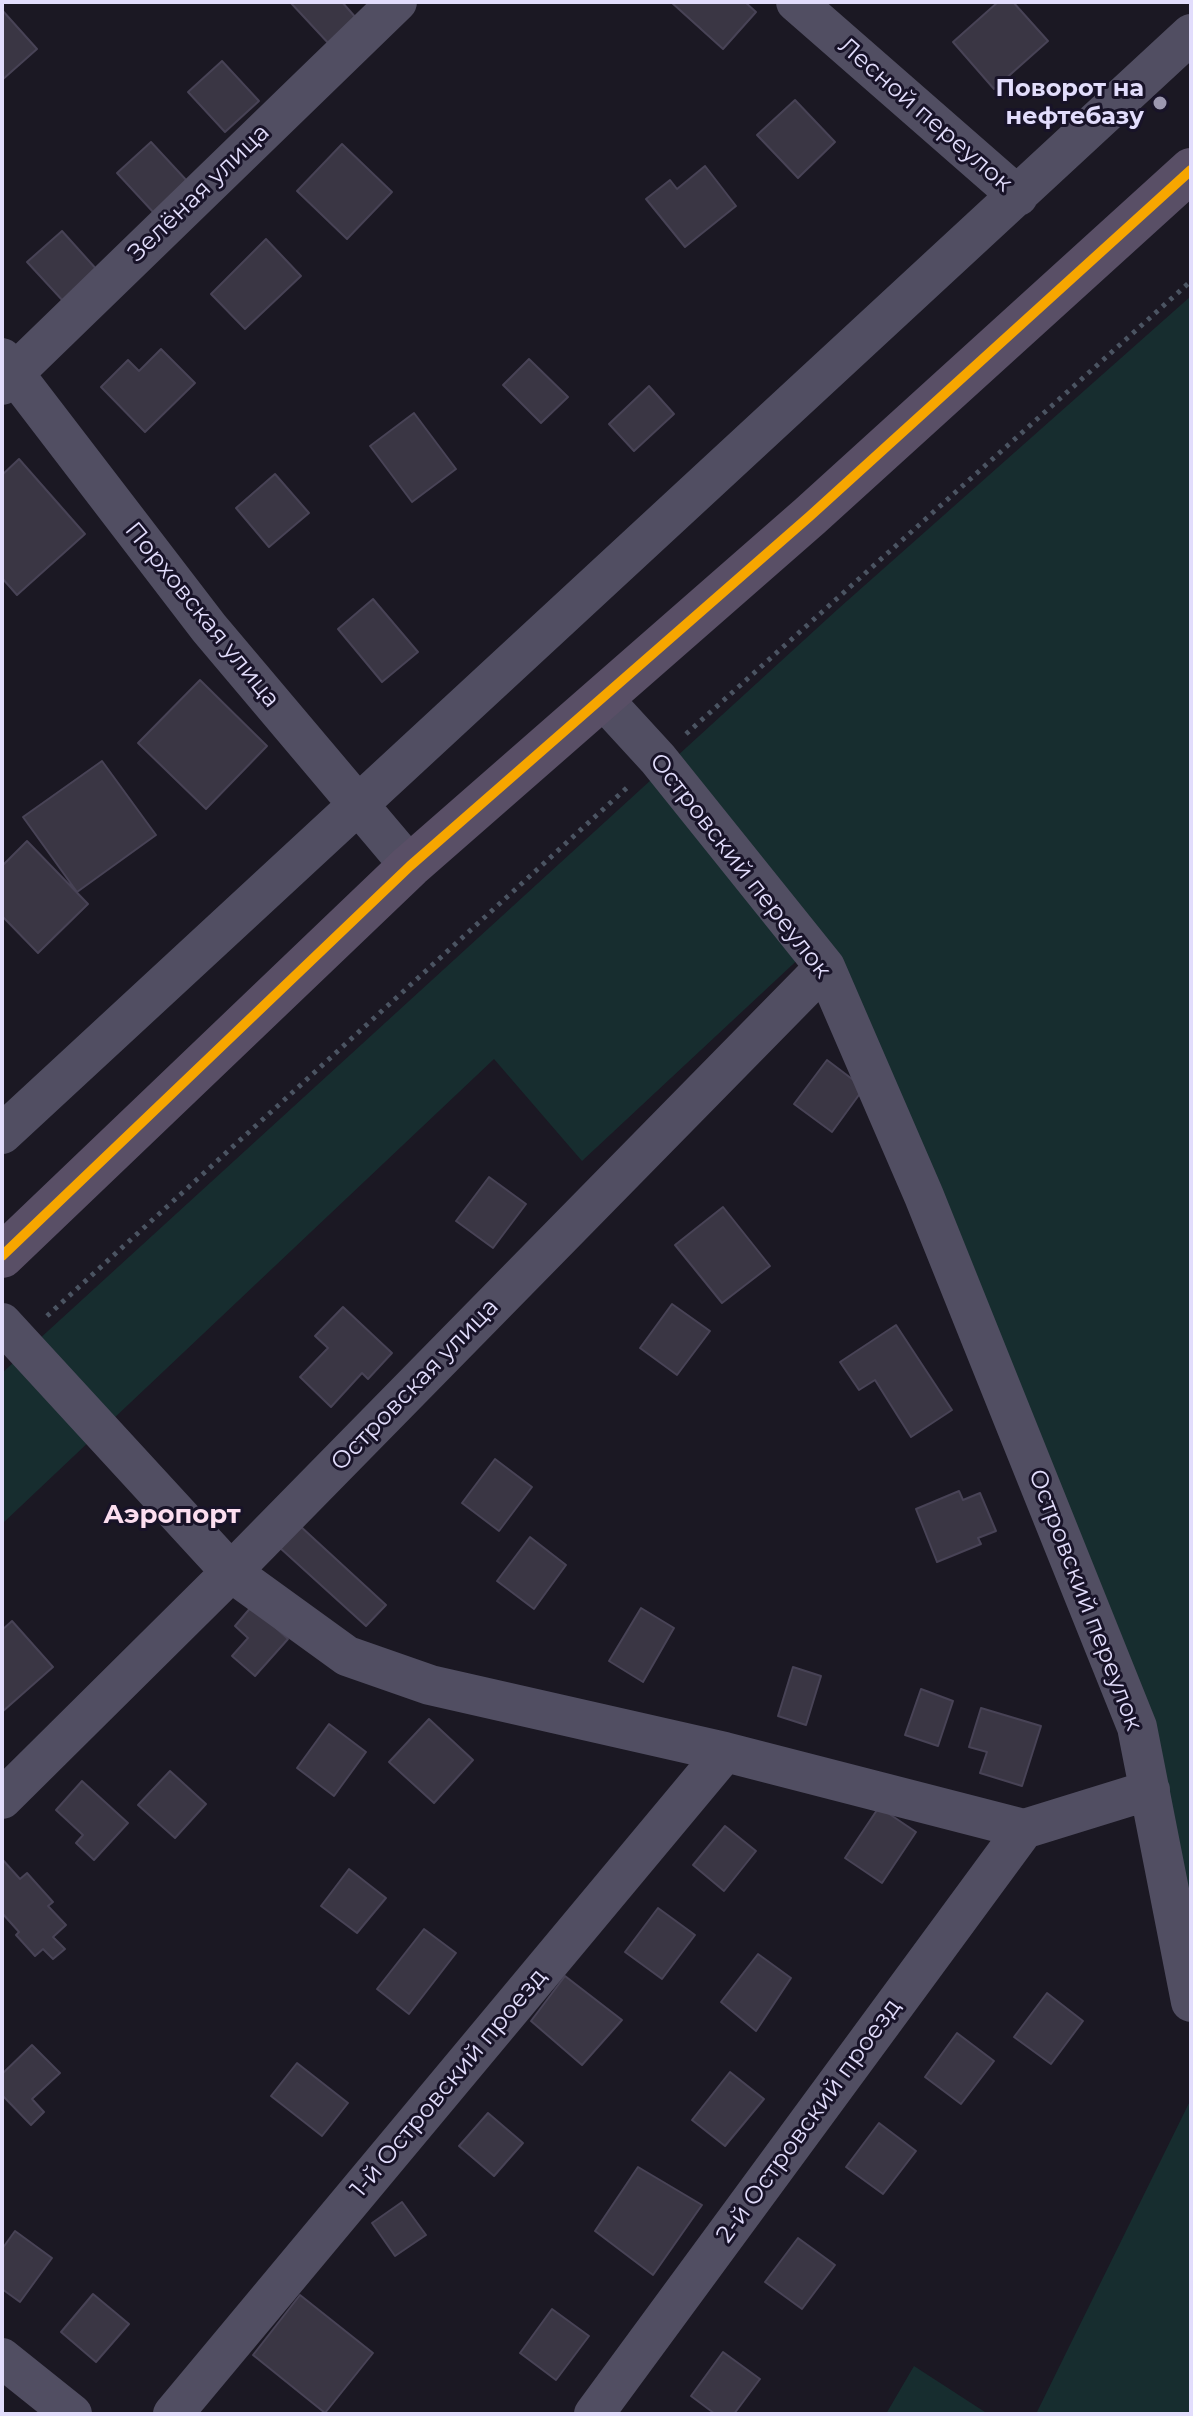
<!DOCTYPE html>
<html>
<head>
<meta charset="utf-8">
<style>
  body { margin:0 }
  #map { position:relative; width:1193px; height:2416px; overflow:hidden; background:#1b1823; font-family:Montserrat,sans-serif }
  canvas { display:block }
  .frame { position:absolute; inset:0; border:4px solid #e2ddfc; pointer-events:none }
</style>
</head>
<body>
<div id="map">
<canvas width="1193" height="2416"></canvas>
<div class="frame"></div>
</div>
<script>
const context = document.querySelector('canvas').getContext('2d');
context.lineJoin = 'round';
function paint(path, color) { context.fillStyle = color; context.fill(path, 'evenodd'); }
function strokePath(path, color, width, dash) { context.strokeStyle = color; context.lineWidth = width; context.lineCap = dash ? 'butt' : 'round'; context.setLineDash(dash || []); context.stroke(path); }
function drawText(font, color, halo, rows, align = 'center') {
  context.font = font + ' Montserrat,sans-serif'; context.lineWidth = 6; context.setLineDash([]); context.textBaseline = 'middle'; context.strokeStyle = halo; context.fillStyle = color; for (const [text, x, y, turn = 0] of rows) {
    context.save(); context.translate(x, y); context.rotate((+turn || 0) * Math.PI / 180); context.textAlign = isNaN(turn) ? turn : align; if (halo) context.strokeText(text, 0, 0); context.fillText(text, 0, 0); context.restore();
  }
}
paint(new Path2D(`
  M 1191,296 L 1191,1923 L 1162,1810 L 806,952 L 582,1161 L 494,1059 L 2,1524 L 2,1373 L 838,609 Z
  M 1191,2099 L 1191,2414 L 1036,2414 Z
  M 914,2366 L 988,2414 L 886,2414 Z`), '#172d2f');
const building = new Path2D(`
  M 290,2 L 342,2 L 357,19 L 330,45 Z
  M 671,2 L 745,2 L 756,12 L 723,49 Z
  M 998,2 L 1013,2 L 1048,41 L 994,89 L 953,42 Z
  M 2,10 L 37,49 L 2,80 Z
  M 222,61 L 259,101 L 225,132 L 188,92 Z
  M 795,100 L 835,142 L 798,178 L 757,135 Z
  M 151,142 L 188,182 L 154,213 L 117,173 Z
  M 342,144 L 392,192 L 347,239 L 297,191 Z
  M 705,166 L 736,206 L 685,247 L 646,199 L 670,180 L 677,189 Z
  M 62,231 L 98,271 L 64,302 L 27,262 Z
  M 266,239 L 301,276 L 245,329 L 211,294 Z
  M 161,349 L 195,383 L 145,432 L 101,387 L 128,360 L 139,371 Z
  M 529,359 L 568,397 L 541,423 L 503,385 Z
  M 649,386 L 674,414 L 634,451 L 609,424 Z
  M 414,413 L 456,469 L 412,502 L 370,446 Z
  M 19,459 L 85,534 L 17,595 L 2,578 L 2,475 Z
  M 275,474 L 309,513 L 269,547 L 236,508 Z
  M 373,599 L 418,652 L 382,682 L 338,629 Z
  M 200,680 L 267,746 L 206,809 L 138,743 Z
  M 102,761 L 156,835 L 77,892 L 23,817 Z
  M 27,841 L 88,904 L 38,953 L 2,916 L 2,866 Z
  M 827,1060 L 864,1088 L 832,1132 L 794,1104 Z
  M 489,1177 L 526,1204 L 493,1248 L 456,1221 Z
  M 723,1207 L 770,1266 L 722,1303 L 675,1245 Z
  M 672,1304 L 710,1331 L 677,1375 L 640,1348 Z
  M 343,1307 L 392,1353 L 368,1379 L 362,1373 L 331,1407 L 300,1377 L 328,1348 L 315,1336 Z
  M 896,1325 L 952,1410 L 911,1437 L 875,1380 L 859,1390 L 840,1362 Z
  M 495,1459 L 532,1487 L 499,1531 L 462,1503 Z
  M 959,1491 L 963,1500 L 980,1493 L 996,1531 L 978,1538 L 981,1544 L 937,1562 L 916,1509 Z
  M 299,1525 L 386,1605 L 366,1626 L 279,1547 Z
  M 530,1537 L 566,1565 L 534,1609 L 497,1581 Z
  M 252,1606 L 288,1639 L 255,1676 L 232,1656 L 248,1638 L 235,1626 Z
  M 641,1608 L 674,1628 L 643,1682 L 609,1661 Z
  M 12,1621 L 53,1667 L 2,1712 L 2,1630 Z
  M 793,1667 L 821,1676 L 806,1725 L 778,1716 Z
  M 921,1689 L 953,1701 L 938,1746 L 905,1735 Z
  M 981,1708 L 1041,1726 L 1022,1786 L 980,1773 L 987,1752 L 969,1747 Z
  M 429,1719 L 473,1760 L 434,1803 L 389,1762 Z
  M 329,1724 L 366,1752 L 334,1796 L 297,1768 Z
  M 170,1771 L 206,1804 L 175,1838 L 138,1805 Z
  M 82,1781 L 128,1823 L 94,1860 L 76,1843 L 83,1835 L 56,1810 Z
  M 879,1807 L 916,1832 L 882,1883 L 845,1858 Z
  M 725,1826 L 756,1851 L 724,1891 L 693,1865 Z
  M 2,1859 L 20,1879 L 27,1873 L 53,1902 L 48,1906 L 66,1925 L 53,1937 L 65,1949 L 53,1959 L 43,1949 L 35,1956 L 16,1935 L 19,1932 L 2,1913 Z
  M 349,1869 L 386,1898 L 357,1933 L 321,1906 Z
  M 658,1908 L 695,1935 L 662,1979 L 625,1952 Z
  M 424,1929 L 456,1953 L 409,2014 L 377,1989 Z
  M 758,1954 L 791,1978 L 756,2031 L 721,2002 Z
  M 565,1976 L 622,2020 L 582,2065 L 531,2021 Z
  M 1047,1993 L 1083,2021 L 1051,2064 L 1014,2037 Z
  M 957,2033 L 994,2061 L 961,2104 L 925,2077 Z
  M 32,2045 L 60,2073 L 32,2099 L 44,2112 L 31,2125 L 2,2095 L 2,2074 Z
  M 297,2063 L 348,2103 L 322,2136 L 271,2096 Z
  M 730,2072 L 764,2099 L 725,2146 L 692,2120 Z
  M 488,2113 L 523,2143 L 494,2176 L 459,2146 Z
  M 879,2123 L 916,2151 L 883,2194 L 846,2167 Z
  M 638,2167 L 702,2205 L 653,2275 L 595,2231 Z
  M 402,2202 L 426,2235 L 395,2256 L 372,2223 Z
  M 15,2231 L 52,2258 L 20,2302 L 2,2289 L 2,2249 Z
  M 798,2238 L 835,2265 L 802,2309 L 765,2282 Z
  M 93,2294 L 129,2324 L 96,2362 L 61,2332 Z
  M 300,2295 L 373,2353 L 325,2413 L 253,2355 Z
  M 552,2309 L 589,2336 L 556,2380 L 520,2353 Z
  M 723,2352 L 760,2379 L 734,2414 L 715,2414 L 691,2396 Z`);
paint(building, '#3a3644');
strokePath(building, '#484356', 2);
strokePath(new Path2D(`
  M 686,734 L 1191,281
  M 47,1316 L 631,784`), '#4b5462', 5, [4, 6]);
strokePath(new Path2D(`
  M 796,2 L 1018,196
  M 2,358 L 209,628 L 410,866
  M 2,385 L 397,2
  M 602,698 L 658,759 L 825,967 L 924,1196 L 1137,1727 L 1191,2002
  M 2,1134 L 1191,34
  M 2,1323 L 231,1572 L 347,1656 L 430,1685 L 725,1752 L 1024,1829 L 1150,1790
  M 2,1799 L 231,1572 L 825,967
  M 2,2358 L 72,2414
  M 173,2414 L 725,1752
  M 594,2414 L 1024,1829`), '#514e62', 40);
strokePath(new Path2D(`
  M 2,1256 L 410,866 L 810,516 L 1191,170`), '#594f66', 44);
strokePath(new Path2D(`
  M 2,1256 L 410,866 L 810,516 L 1191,170`), '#f7a600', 10);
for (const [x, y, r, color] of [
  [1160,103,8,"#9c98b0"]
]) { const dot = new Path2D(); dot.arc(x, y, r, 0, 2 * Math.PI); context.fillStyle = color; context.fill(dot); strokePath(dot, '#181328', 3); }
drawText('bold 24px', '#e2ddfc', '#181328', [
  ["Поворот на",1144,89],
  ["нефтебазу",1144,117]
], 'right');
drawText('24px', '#e2ddfc', '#181328', [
  ["Лесной переулок",925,115,41],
  ["Зелёная улица",199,193,-44],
  ["Порховская улица",202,615,51],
  ["Островский переулок",740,866,52],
  ["Островская улица",415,1385,-46],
  ["Островский переулок",1085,1600,69],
  ["1-й Островский проезд",449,2083,-50],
  ["2-й Островский проезд",809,2121,-54]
]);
drawText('bold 26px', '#fcdeef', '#181328', [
  ["Аэропорт",172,1515]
]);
</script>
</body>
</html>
